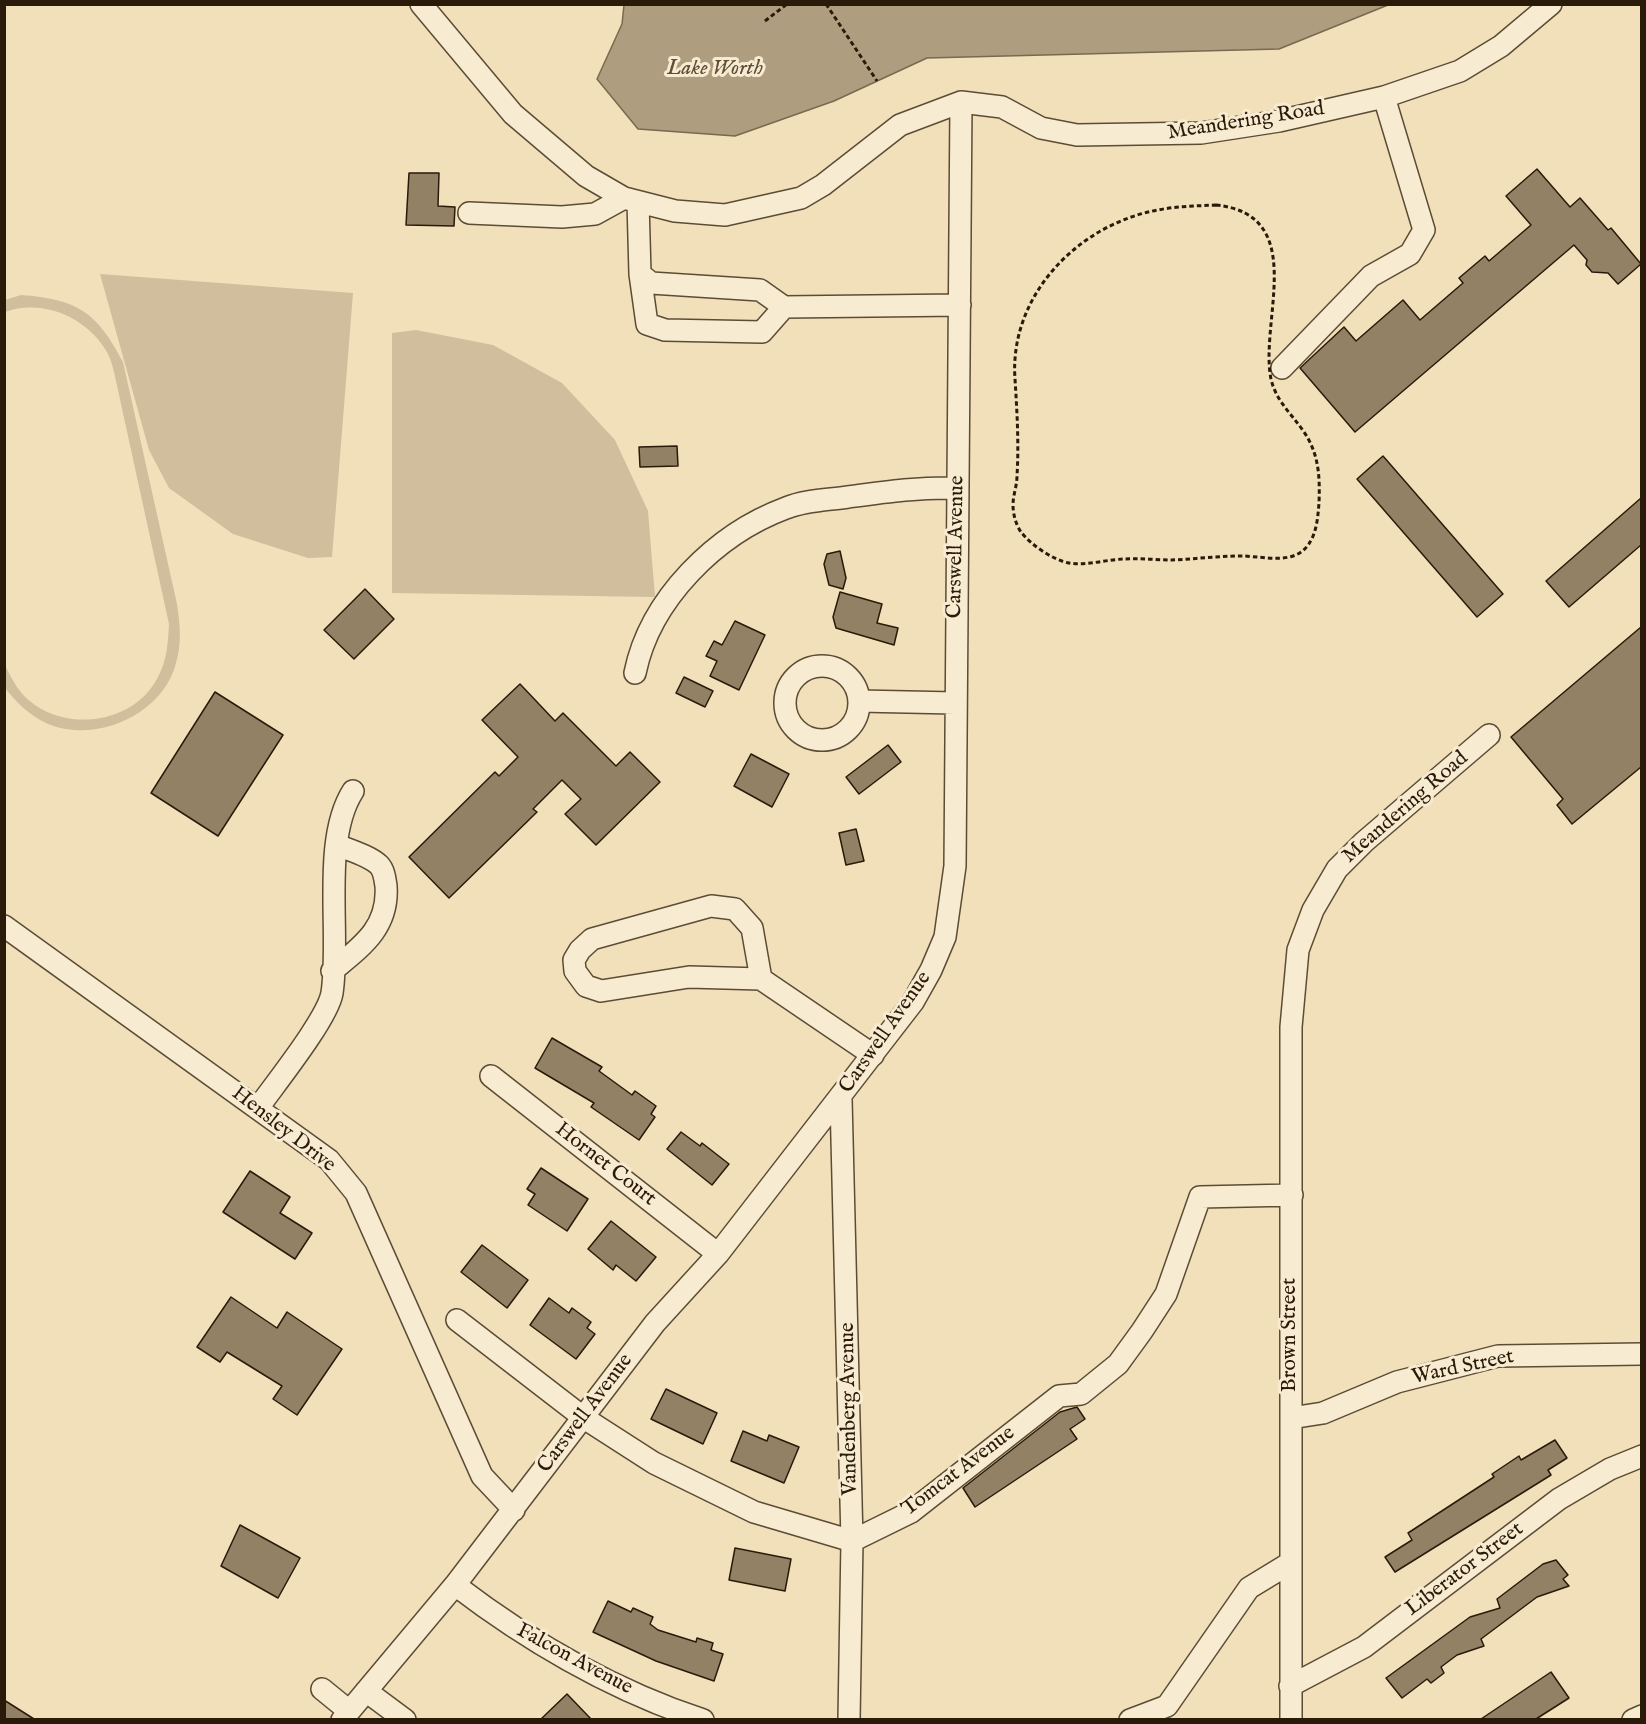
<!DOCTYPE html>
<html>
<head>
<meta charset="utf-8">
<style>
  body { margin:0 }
  #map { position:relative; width:1646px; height:1724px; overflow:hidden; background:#f2e0ba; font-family:"IM FELL English",serif }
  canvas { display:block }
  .frame { position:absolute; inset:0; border:6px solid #2a1a09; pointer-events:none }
</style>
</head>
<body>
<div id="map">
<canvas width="1646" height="1724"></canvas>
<div class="frame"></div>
</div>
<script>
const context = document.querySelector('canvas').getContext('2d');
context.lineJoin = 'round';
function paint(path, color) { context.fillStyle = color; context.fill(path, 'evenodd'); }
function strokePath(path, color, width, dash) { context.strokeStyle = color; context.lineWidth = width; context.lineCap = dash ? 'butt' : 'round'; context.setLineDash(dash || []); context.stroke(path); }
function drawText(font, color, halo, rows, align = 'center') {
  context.font = font + ' "IM FELL English",serif'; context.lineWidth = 6; context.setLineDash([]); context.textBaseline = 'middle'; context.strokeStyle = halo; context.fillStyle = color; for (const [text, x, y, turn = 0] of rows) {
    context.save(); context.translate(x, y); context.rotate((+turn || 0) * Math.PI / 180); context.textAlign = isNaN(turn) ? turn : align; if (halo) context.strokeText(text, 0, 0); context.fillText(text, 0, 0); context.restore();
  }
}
paint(new Path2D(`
  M 100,274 L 353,293 L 332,557 L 308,558 L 233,534 L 169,488 L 149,450 Z
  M 21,295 C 77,299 97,312 123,362 L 177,604 C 180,625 182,643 176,663 C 163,715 94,745 46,723 C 29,715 17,703 5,688 L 5,665 C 12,680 20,695 35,705 C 74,732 136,721 158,677 C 167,660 168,643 169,624 L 116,381 C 114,372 112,362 108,354 C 89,318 43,298 5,312 L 5,300 Z
  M 416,330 L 493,345 L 562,383 L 615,440 L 648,511 L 655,597 L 392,593 L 392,333 Z`), '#d0be9c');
const water = new Path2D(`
  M 624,5 L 624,4 L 1388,5 L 1279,49 L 927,58 L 834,101 L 735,136 L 638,129 L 597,79 L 622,24 Z`);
paint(water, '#ae9d7e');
strokePath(water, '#79694f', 1.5);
const building = new Path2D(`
  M 1537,169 L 1570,207 L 1580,198 L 1608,230 L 1611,228 L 1641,264 L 1618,284 L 1608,273 L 1592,272 L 1586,265 L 1587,260 L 1574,245 L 1355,432 L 1300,368 L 1344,327 L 1356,341 L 1403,300 L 1420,320 L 1463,283 L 1459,278 L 1485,256 L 1489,261 L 1531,225 L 1506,196 Z
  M 409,173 L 439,173 L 438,206 L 455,207 L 454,226 L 406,225 Z
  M 677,446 L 678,466 L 640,467 L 639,447 Z
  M 1383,456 L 1503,594 L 1477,617 L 1357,479 Z
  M 1641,498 L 1641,545 L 1569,607 L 1546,581 Z
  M 840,551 L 846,578 L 843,589 L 829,585 L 824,564 L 827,554 Z
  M 365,589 L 394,619 L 354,659 L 324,630 Z
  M 840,592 L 882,604 L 877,623 L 898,628 L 894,645 L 836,628 L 833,617 Z
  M 735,621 L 765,635 L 739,690 L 710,676 L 717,661 L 706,656 L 714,641 L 722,645 Z
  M 1641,627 L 1641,767 L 1572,824 L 1557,805 L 1563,799 L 1511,737 Z
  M 684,677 L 713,691 L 705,707 L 676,693 Z
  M 520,684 L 555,721 L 563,713 L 616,766 L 630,752 L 660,782 L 596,845 L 565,814 L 581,799 L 562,780 L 533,809 L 537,812 L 449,898 L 409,857 L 495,772 L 499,776 L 518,757 L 482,720 Z
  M 215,692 L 283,735 L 218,836 L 151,793 Z
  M 888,745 L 901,762 L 859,794 L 846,777 Z
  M 751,754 L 789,774 L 772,807 L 734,786 Z
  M 856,829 L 864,861 L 846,865 L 839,833 Z
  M 552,1038 L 602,1067 L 599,1071 L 632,1095 L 635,1091 L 656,1106 L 651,1114 L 655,1117 L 639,1140 L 591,1107 L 594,1103 L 535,1068 Z
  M 681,1132 L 700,1146 L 702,1143 L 729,1164 L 712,1185 L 667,1149 Z
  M 541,1168 L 588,1199 L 567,1231 L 528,1205 L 535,1194 L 527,1189 Z
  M 250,1171 L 290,1197 L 280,1213 L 312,1233 L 295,1259 L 223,1212 Z
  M 611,1221 L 656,1257 L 636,1281 L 616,1265 L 613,1270 L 588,1249 Z
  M 482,1245 L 528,1280 L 507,1308 L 461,1272 Z
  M 231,1297 L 277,1328 L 287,1312 L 342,1349 L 297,1415 L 273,1399 L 282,1386 L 227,1352 L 220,1362 L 197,1347 Z
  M 549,1298 L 569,1313 L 572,1308 L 591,1322 L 587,1328 L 595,1334 L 576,1359 L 530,1325 Z
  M 666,1389 L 717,1413 L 703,1444 L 651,1419 Z
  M 1077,1407 L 1085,1419 L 1070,1429 L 1077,1439 L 975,1507 L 963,1488 L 1060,1412 Z
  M 743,1431 L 767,1441 L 769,1435 L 799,1447 L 784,1483 L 731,1461 Z
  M 1555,1440 L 1567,1458 L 1548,1470 L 1551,1475 L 1395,1572 L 1385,1557 L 1412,1540 L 1408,1533 L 1494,1477 L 1492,1474 L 1519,1456 L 1521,1460 Z
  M 240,1525 L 300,1558 L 278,1598 L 221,1566 Z
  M 735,1548 L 791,1559 L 785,1591 L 729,1580 Z
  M 1556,1560 L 1568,1575 L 1563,1579 L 1569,1586 L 1537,1597 L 1481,1639 L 1484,1646 L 1457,1655 L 1441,1667 L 1444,1673 L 1431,1683 L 1427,1679 L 1402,1698 L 1386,1678 L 1470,1617 L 1500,1608 L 1497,1599 L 1543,1564 Z
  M 608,1601 L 631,1612 L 633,1608 L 653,1617 L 650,1624 L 658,1630 L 696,1642 L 697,1638 L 713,1643 L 711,1650 L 723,1654 L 714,1681 L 656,1661 L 593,1632 Z
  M 1551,1672 L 1569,1698 L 1536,1719 L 1481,1719 Z
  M 567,1694 L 591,1719 L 541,1719 Z
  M 4,1700 L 34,1719 L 4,1719 Z`);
paint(building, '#928165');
strokePath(building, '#2a1a09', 1.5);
const minor = new Path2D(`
  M 421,4 L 513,114 L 586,176 L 624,198 L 675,211 L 725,215 L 801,198 L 823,185 L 900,125 L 961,102 L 1002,107 L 1041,128 L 1077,135 L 1201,133 L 1279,121 L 1384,97 L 1460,71 L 1501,46 L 1551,4
  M 638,202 L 640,274 L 647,324 L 665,330 L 762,332 L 784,307
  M 469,213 L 562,217 L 595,214 L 624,198
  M 640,274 L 651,283 L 760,290 L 784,307 L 960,305
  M 1282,368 L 1371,276 L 1410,254 L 1424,230 L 1384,97
  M785 703a37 37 0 1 1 74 0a37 37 0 1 1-74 0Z
  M 635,673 C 650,599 716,534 786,508 C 806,500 827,500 848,497 C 885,492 920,487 957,488
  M 859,701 L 955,703
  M 4,926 L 329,1160 L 356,1193 L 482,1476 L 514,1510
  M 332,971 C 361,947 389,928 386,886 C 385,879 384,870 379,865 C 370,856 349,850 337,845
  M 761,979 L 752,928 L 735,909 L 711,906 L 592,939 L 580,950 L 574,960 L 575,971 L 586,986 L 601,991 L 689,977 L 761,979 L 873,1055
  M 491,1076 L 718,1254
  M 841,1099 L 852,1541 L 849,1720
  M 258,1108 C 275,1084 328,1018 332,993 C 341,934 321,841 353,791
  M 457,1320 L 584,1418 L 654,1463 L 754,1512 L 852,1541 L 911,1512 L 1059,1396 L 1081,1394 L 1118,1364 L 1142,1331 L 1166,1294 L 1200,1197 L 1292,1195
  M 1291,1418 L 1323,1413 L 1397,1382 L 1498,1356 L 1642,1354
  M 455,1585 C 531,1643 612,1690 703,1720
  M 1290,1686 L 1364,1647 L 1559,1499 L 1610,1469 L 1642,1456
  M 322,1689 L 349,1711
  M 366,1691 L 405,1720
  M 342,1720 L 455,1585 L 655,1323 L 718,1254 L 913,1002 L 931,970 L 945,937 L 955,866 L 961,102
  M 1130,1720 L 1167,1706 L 1249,1588 L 1290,1563
  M 1291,1720 L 1291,1027 L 1298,950 L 1313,910 L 1337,869 L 1364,842 L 1489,735
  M 1633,1720 L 1642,1716`);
strokePath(minor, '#5c4c35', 24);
strokePath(new Path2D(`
  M 826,4 L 877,81
  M 765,21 L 787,4
  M 1216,205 C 1310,215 1259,321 1271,379 C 1276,401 1291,413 1304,432 C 1319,454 1320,477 1319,503 C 1318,515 1317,531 1310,542 C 1307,548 1300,554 1293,556 C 1277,561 1257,556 1241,556 C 1218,556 1195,559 1172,560 C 1157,560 1141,558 1126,559 C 1108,559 1087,566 1069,563 C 1053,560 1031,545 1021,532 C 1016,525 1013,514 1013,505 C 1013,495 1017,486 1017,476 C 1019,444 1017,411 1015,379 C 1009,295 1079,224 1158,210 C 1177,206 1197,206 1216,205 Z`), '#2a1a09', 3, [4.5, 3]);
strokePath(minor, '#f7ebd2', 21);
drawText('21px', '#2a1a09', '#f7ebd2', [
  ["Meandering Road",1246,122,-9],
  ["Carswell Avenue",957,547,-89],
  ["Meandering Road",1406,808,-41],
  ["Carswell Avenue",886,1033,-55],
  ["Hensley Drive",283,1130,38],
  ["Hornet Court",605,1165,38],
  ["Brown Street",1291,1335,-90],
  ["Ward Street",1463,1368,-12],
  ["Vandenberg Avenue",850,1409,-91],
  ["Carswell Avenue",586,1414,-53],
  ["Tomcat Avenue",959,1472,-37],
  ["Liberator Street",1465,1570,-37],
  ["Falcon Avenue",574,1660,28]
]);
drawText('italic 22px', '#5f4e38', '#f7ebd2', [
  ["Lake Worth",715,69]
]);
</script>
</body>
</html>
